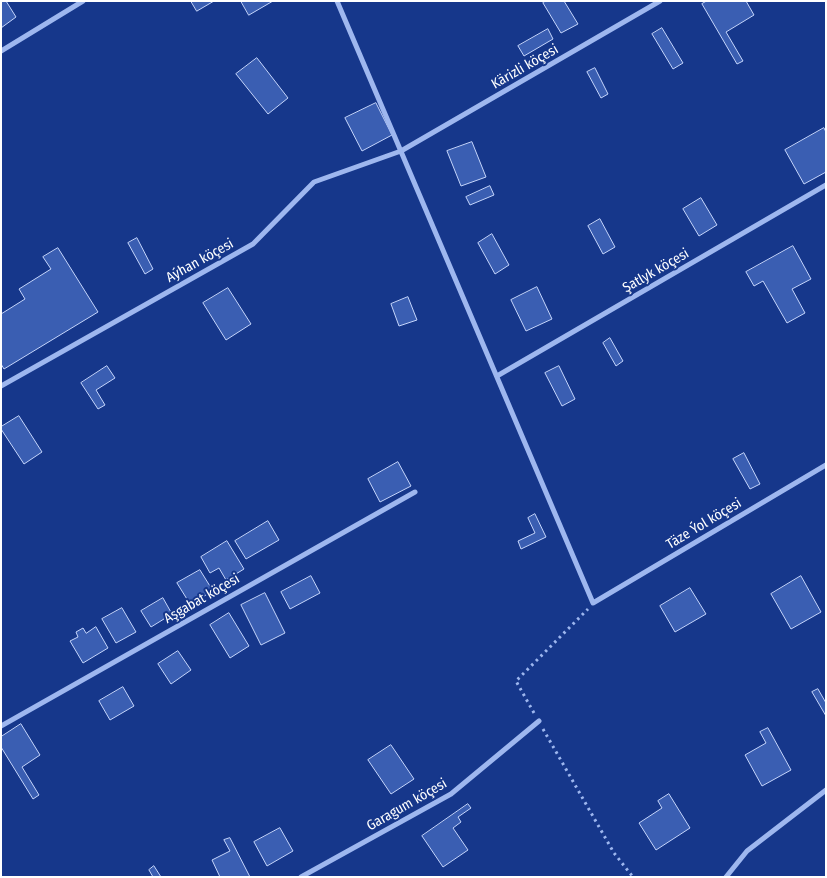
<!DOCTYPE html>
<html>
<head>
<meta charset="utf-8">
<style>
  body { margin:0 }
  #map { position:relative; width:827px; height:878px; overflow:hidden; background:#16378b; font-family:"Fira Sans Condensed",sans-serif }
  canvas { display:block }
  .frame { position:absolute; inset:0; border:2px solid #fff; pointer-events:none }
</style>
</head>
<body>
<div id="map">
<canvas width="827" height="878"></canvas>
<div class="frame"></div>
</div>
<script>
const context = document.querySelector('canvas').getContext('2d');
context.lineJoin = 'round';
function paint(path, color) { context.fillStyle = color; context.fill(path, 'evenodd'); }
function strokePath(path, color, width, dash) { context.strokeStyle = color; context.lineWidth = width; context.lineCap = dash ? 'butt' : 'round'; context.setLineDash(dash || []); context.stroke(path); }
function drawText(font, color, halo, rows, align = 'center') {
  context.font = font + ' "Fira Sans Condensed",sans-serif'; context.lineWidth = 4; context.setLineDash([]); context.textBaseline = 'middle'; context.strokeStyle = halo; context.fillStyle = color; for (const [text, x, y, turn = 0] of rows) {
    context.save(); context.translate(x, y); context.rotate((+turn || 0) * Math.PI / 180); context.textAlign = isNaN(turn) ? turn : align; if (halo) context.strokeText(text, 0, 0); context.fillText(text, 0, 0); context.restore();
  }
}
const building = new Path2D(`
  M 1,1 L 6,1 L 16,17 L 1,28 Z
  M 191,1 L 214,1 L 197,11 Z
  M 241,1 L 273,1 L 249,15 Z
  M 546,1 L 564,1 L 578,24 L 561,33 L 543,3 Z
  M 707,1 L 746,1 L 754,15 L 726,32 L 743,61 L 737,64 L 702,4 Z
  M 662,28 L 683,63 L 673,69 L 652,34 Z
  M 548,29 L 553,39 L 524,56 L 518,46 Z
  M 257,58 L 288,98 L 268,114 L 236,74 Z
  M 595,68 L 608,94 L 601,98 L 587,72 Z
  M 376,103 L 392,135 L 362,151 L 345,118 Z
  M 824,128 L 826,132 L 826,172 L 804,184 L 785,150 Z
  M 472,142 L 486,177 L 461,186 L 447,151 Z
  M 490,186 L 494,195 L 470,205 L 466,197 Z
  M 701,198 L 717,225 L 699,236 L 683,209 Z
  M 600,219 L 615,247 L 603,254 L 588,226 Z
  M 492,234 L 509,265 L 495,274 L 478,243 Z
  M 137,238 L 153,269 L 145,274 L 128,243 Z
  M 793,246 L 811,279 L 792,289 L 805,313 L 787,323 L 763,281 L 754,286 L 746,272 Z
  M 58,248 L 98,312 L 4,369 L 1,364 L 1,314 L 25,299 L 19,289 L 51,269 L 43,257 Z
  M 537,287 L 552,319 L 526,331 L 511,300 Z
  M 228,288 L 251,324 L 226,340 L 203,303 Z
  M 408,297 L 417,320 L 399,326 L 391,304 Z
  M 610,338 L 623,361 L 616,366 L 603,343 Z
  M 107,366 L 115,378 L 96,390 L 105,405 L 98,409 L 81,383 Z
  M 559,366 L 575,399 L 562,406 L 545,373 Z
  M 19,416 L 42,452 L 24,464 L 1,429 L 1,427 Z
  M 744,453 L 760,484 L 750,489 L 733,459 Z
  M 398,462 L 411,486 L 380,502 L 368,479 Z
  M 535,514 L 546,537 L 521,549 L 518,541 L 535,533 L 528,518 Z
  M 268,521 L 279,540 L 246,559 L 235,541 Z
  M 227,541 L 244,569 L 226,580 L 219,568 L 210,573 L 201,557 Z
  M 200,570 L 213,591 L 190,604 L 177,583 Z
  M 311,576 L 320,593 L 290,609 L 281,592 Z
  M 801,576 L 821,612 L 791,629 L 771,594 Z
  M 690,588 L 706,614 L 675,632 L 660,606 Z
  M 265,593 L 285,633 L 261,645 L 241,605 Z
  M 163,598 L 172,614 L 151,627 L 141,611 Z
  M 122,608 L 136,632 L 116,643 L 102,619 Z
  M 229,613 L 249,646 L 230,658 L 210,625 Z
  M 96,627 L 108,648 L 83,663 L 70,641 L 78,637 L 76,632 L 83,628 L 86,633 Z
  M 178,651 L 191,670 L 171,684 L 158,664 Z
  M 123,687 L 134,706 L 110,720 L 99,701 Z
  M 818,689 L 826,703 L 826,716 L 812,692 Z
  M 21,724 L 40,755 L 22,767 L 39,795 L 33,799 L 1,747 L 1,737 Z
  M 768,728 L 791,770 L 762,786 L 745,755 L 766,743 L 760,732 Z
  M 391,745 L 414,779 L 391,794 L 368,760 Z
  M 669,794 L 690,828 L 656,850 L 639,823 L 662,808 L 658,801 Z
  M 468,804 L 471,808 L 458,817 L 461,822 L 453,828 L 468,850 L 443,867 L 422,836 Z
  M 280,828 L 293,851 L 267,866 L 254,842 Z
  M 230,838 L 250,877 L 220,877 L 212,860 L 230,851 L 224,840 Z
  M 154,866 L 161,877 L 153,877 L 149,870 Z`);
paint(building, '#3a5eb2');
strokePath(building, '#c5d5fb', 1);
strokePath(new Path2D(`
  M 534,713 L 516,681 L 588,609
  M 543,729 L 614,853 L 633,877`), '#9eb7ef', 3, [2.5, 4]);
strokePath(new Path2D(`
  M 337,1 L 593,603 L 826,465
  M 1,51 L 83,1
  M 497,376 L 826,185
  M 1,386 L 253,244 L 314,182 L 401,151 L 660,1
  M 1,726 L 415,492
  M 301,877 L 451,794 L 539,721
  M 726,877 L 747,851 L 826,790`), '#9eb7ef', 5);
drawText('14px', '#fff', '#16378b', [
  ["Kärizli köçesi",525,67,-30],
  ["Aýhan köçesi",200,261,-29],
  ["Şatlyk köçesi",656,271,-30],
  ["Täze Ýol köçesi",704,524,-31],
  ["Aşgabat köçesi",202,599,-30],
  ["Garagum köçesi",407,805,-30]
]);
</script>
</body>
</html>
